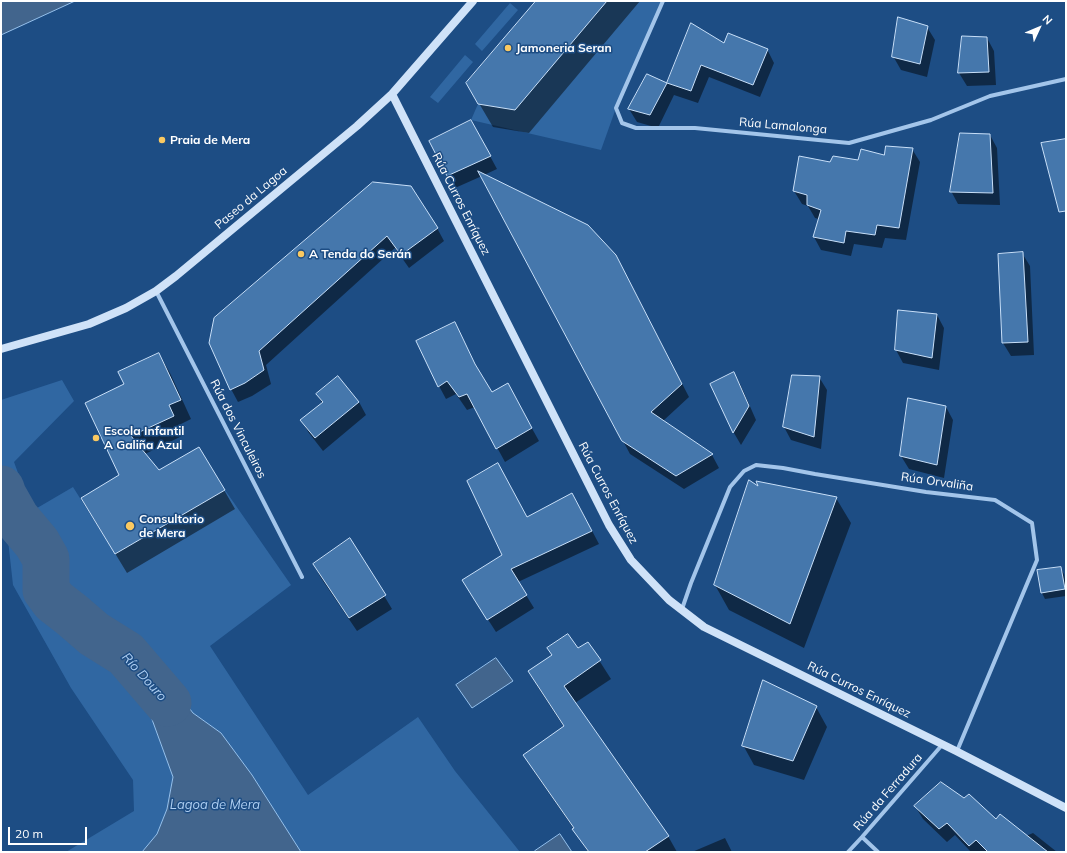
<!DOCTYPE html>
<html>
<head>
<meta charset="utf-8">
<style>
  body { margin:0 }
  #map { position:relative; width:1067px; height:853px; overflow:hidden; background:#1d4d84; font-family:Mulish,sans-serif }
  canvas { display:block }
  .frame { position:absolute; inset:0; border:2px solid #fff; pointer-events:none }
  .north { position:absolute; left:1019px; top:8px; width:40px; height:40px; -webkit-text-stroke:3px #1d4d84; paint-order:stroke; rotate:46deg; font-size:11px; font-weight:700; line-height:16px; text-align:center; color:#fff }
  .north::after { content:''; display:block; margin:auto; width:14px; height:18px; background:#fff; clip-path:polygon(50% 0,100% 100%,50% 72%,0 100%) }
  .scale { position:absolute; left:8px; top:827px; width:79px; height:18px; box-sizing:border-box; border:2px solid #fff; border-top:0; padding-left:5px; font-size:12px; line-height:14px; white-space:nowrap; color:#fff; -webkit-text-stroke:3px #1d4d84; paint-order:stroke }
</style>
</head>
<body>
<div id="map">
<canvas width="1067" height="853"></canvas>
<div class="frame"></div>
<div class="north">N</div>
<div class="scale">20 m</div>
</div>
<script>
const context = document.querySelector('canvas').getContext('2d');
context.lineJoin = 'round';
function paint(path, color) { context.fillStyle = color; context.fill(path, 'evenodd'); }
function strokePath(path, color, width, dash) { context.strokeStyle = color; context.lineWidth = width; context.lineCap = dash ? 'butt' : 'round'; context.setLineDash(dash || []); context.stroke(path); }
function drawText(font, color, halo, rows, align = 'center') {
  context.font = font + ' Mulish,sans-serif'; context.lineWidth = 3; context.setLineDash([]); context.textBaseline = 'middle'; context.strokeStyle = halo; context.fillStyle = color; for (const [text, x, y, turn = 0] of rows) {
    context.save(); context.translate(x, y); context.rotate((+turn || 0) * Math.PI / 180); context.textAlign = isNaN(turn) ? turn : align; if (halo) context.strokeText(text, 0, 0); context.fillText(text, 0, 0); context.restore();
  }
}
paint(new Path2D(`
  M 607,1 L 663,1 L 616,108 L 601,150 L 471,120 L 478,104 Z
  M 510,3 L 518,10 L 482,51 L 475,44 Z
  M 465,55 L 473,62 L 438,103 L 430,97 Z
  M 62,380 L 74,401 L 14,462 L 32,511 L 73,487 L 115,554 L 225,490 L 291,585 L 210,646 L 308,795 L 418,717 L 455,771 L 520,852 L 301,852 L 252,775 L 221,733 L 193,713 L 173,687 L 150,663 L 121,660 L 142,692 L 173,777 L 167,809 L 157,834 L 142,852 L 66,852 L 134,811 L 133,780 L 71,688 L 13,585 L 8,540 L 1,532 L 1,400 Z`), '#3067a2');
const water = new Path2D(`
  M 1,1 L 75,1 L 1,35 Z
  M 130,650 L 150,663 L 173,687 L 193,713 L 221,733 L 252,775 L 301,852 L 142,852 L 157,834 L 167,809 L 173,777 L 142,692 L 121,660 Z
  M 496,658 L 513,681 L 472,708 L 456,685 Z
  M 560,834 L 572,852 L 536,852 L 535,851 Z`);
paint(water, '#42658d');
strokePath(water, '#96c1ec', 1);
paint(new Path2D(`
  M 538,1 L 640,1 L 529,133 L 493,127 L 467,83 Z
  M 691,25 L 724,45 L 767,49 L 774,63 L 760,97 L 709,77 L 698,103 L 674,95 L 658,128 L 637,122 L 629,109 L 647,75 L 667,84 Z
  M 927,27 L 935,40 L 927,77 L 901,70 L 893,56 Z
  M 987,38 L 994,51 L 996,85 L 967,86 L 959,73 Z
  M 478,134 L 497,169 L 484,175 L 623,270 L 689,397 L 663,421 L 712,455 L 719,468 L 684,489 L 630,454 L 482,176 L 455,188 L 448,175 Z
  M 990,135 L 997,148 L 1000,205 L 958,204 L 951,191 Z
  M 912,149 L 920,162 L 906,240 L 885,238 L 882,248 L 854,244 L 851,256 L 821,250 L 814,237 L 819,219 L 815,218 L 808,206 L 802,204 L 794,191 L 830,163 L 858,161 L 884,156 Z
  M 374,183 L 437,228 L 444,241 L 409,268 L 395,248 L 266,365 L 271,384 L 252,396 L 238,402 L 231,389 Z
  M 1022,253 L 1030,266 L 1034,355 L 1011,356 L 1003,343 Z
  M 899,311 L 937,315 L 944,328 L 939,370 L 903,363 L 896,350 Z
  M 454,324 L 480,375 L 492,394 L 515,398 L 539,441 L 505,462 L 475,407 L 467,410 L 456,394 L 446,399 L 439,386 Z
  M 159,354 L 170,373 L 191,419 L 179,425 L 184,435 L 145,454 L 159,471 L 224,490 L 235,509 L 127,573 L 93,517 L 120,476 L 126,385 Z
  M 734,373 L 741,386 L 756,420 L 741,445 L 734,433 L 711,385 Z
  M 338,377 L 359,402 L 366,415 L 323,451 L 309,433 L 301,420 L 322,403 L 317,394 Z
  M 819,377 L 827,390 L 821,449 L 791,440 L 784,427 Z
  M 946,407 L 953,420 L 944,478 L 909,469 L 901,456 Z
  M 760,489 L 836,498 L 851,523 L 804,648 L 729,610 L 715,585 Z
  M 580,508 L 599,544 L 518,582 L 534,608 L 496,632 L 471,593 L 503,555 L 527,518 Z
  M 350,539 L 392,609 L 357,631 L 321,578 L 314,565 Z
  M 1060,568 L 1064,574 L 1066,586 L 1066,596 L 1045,599 L 1042,593 Z
  M 588,643 L 611,679 L 575,703 L 668,836 L 677,852 L 588,852 L 574,829 L 535,773 L 524,755 L 564,727 L 539,689 L 529,671 L 578,650 Z
  M 816,707 L 827,727 L 804,780 L 754,765 L 743,745 Z
  M 915,806 L 996,820 L 1026,836 L 1033,833 L 1057,852 L 971,852 L 955,835 L 947,842 L 923,819 Z
  M 725,838 L 732,852 L 692,852 Z`), '#0007');
strokePath(new Path2D(`
  M 1,489 L 3,495 L 16,518 L 37,543 L 46,559 L 46,590 L 54,601 L 72,615 L 94,634 L 126,654 L 168,703`), '#42658d', 47);
const building = new Path2D(`
  M 536,1 L 607,1 L 515,110 L 478,104 L 466,83 Z
  M 898,17 L 928,26 L 920,64 L 892,57 Z
  M 691,23 L 724,43 L 728,33 L 768,49 L 753,85 L 701,65 L 691,91 L 667,83 Z
  M 962,36 L 987,37 L 989,72 L 958,73 Z
  M 647,74 L 667,83 L 650,115 L 628,109 Z
  M 471,120 L 491,156 L 447,176 L 429,141 Z
  M 960,133 L 990,134 L 993,193 L 950,192 Z
  M 1066,139 L 1066,211 L 1059,212 L 1041,143 Z
  M 886,146 L 913,148 L 899,228 L 877,225 L 875,235 L 846,231 L 844,243 L 813,237 L 821,210 L 807,205 L 807,195 L 793,191 L 799,156 L 830,162 L 833,156 L 858,160 L 861,149 L 884,155 Z
  M 478,171 L 588,225 L 616,255 L 682,384 L 651,412 L 713,454 L 676,476 L 622,441 Z
  M 373,182 L 411,186 L 438,228 L 401,255 L 387,236 L 259,351 L 264,370 L 245,383 L 230,390 L 209,343 L 214,318 Z
  M 1023,252 L 1028,342 L 1002,343 L 998,254 Z
  M 898,310 L 937,314 L 932,358 L 895,350 Z
  M 455,322 L 475,364 L 492,392 L 508,383 L 532,428 L 496,449 L 467,394 L 459,397 L 447,381 L 438,387 L 416,341 Z
  M 159,353 L 181,400 L 169,405 L 174,416 L 131,436 L 159,470 L 199,447 L 225,490 L 115,554 L 81,498 L 119,475 L 85,403 L 124,384 L 118,372 Z
  M 734,372 L 749,406 L 733,433 L 710,384 Z
  M 792,375 L 820,376 L 814,437 L 783,427 Z
  M 338,376 L 359,402 L 315,438 L 300,420 L 323,402 L 316,394 Z
  M 908,398 L 946,406 L 937,465 L 900,456 Z
  M 498,463 L 527,517 L 572,493 L 592,531 L 511,569 L 527,595 L 487,620 L 462,580 L 502,555 L 467,481 Z
  M 749,480 L 758,486 L 756,481 L 837,497 L 790,624 L 714,585 Z
  M 350,538 L 386,595 L 349,618 L 313,564 Z
  M 1061,567 L 1065,589 L 1041,593 L 1037,570 Z
  M 568,634 L 578,648 L 588,642 L 601,660 L 564,686 L 669,836 L 645,852 L 589,852 L 572,829 L 574,828 L 523,755 L 564,726 L 528,671 L 552,655 L 547,648 Z
  M 763,680 L 817,706 L 793,761 L 742,746 Z
  M 941,782 L 964,798 L 969,794 L 996,819 L 1000,814 L 1048,852 L 988,852 L 976,840 L 969,846 L 947,823 L 939,829 L 914,806 Z`);
paint(building, '#4577ac');
strokePath(building, '#c8dff8', 1);
strokePath(new Path2D(`
  M 663,1 L 616,108 L 622,123 L 636,128 L 695,128 L 849,143 L 931,120 L 990,96 L 1066,79
  M 156,291 L 302,577
  M 682,609 L 691,583 L 730,487 L 744,471 L 756,465 L 783,468 L 815,474 L 926,492 L 995,500 L 1032,523 L 1037,560 L 957,751
  M 862,837 L 878,852
  M 848,852 L 862,837 L 942,745`), '#a3c5ea', 4);
strokePath(new Path2D(`
  M 392,94 L 609,525 L 631,560 L 669,600 L 704,627 L 956,751 L 1066,808
  M 1,349 L 89,324 L 126,308 L 156,291 L 176,276 L 357,126 L 392,94 L 473,1`), '#cfe2f8', 8);
for (const [x, y, r, color] of [
  [508,48,4,"#fac961"],
  [162,140,4,"#fac961"],
  [301,254,4,"#fac961"],
  [96,438,4,"#fac961"],
  [130,526,5,"#fac961"]
]) { const dot = new Path2D(); dot.arc(x, y, r, 0, 2 * Math.PI); context.fillStyle = color; context.fill(dot); strokePath(dot, '#1d4d84', 1.5); }
drawText('bold 12px', '#fff', '#1d4d84', [
  ["Jamoneria Seran",516,48],
  ["Praia de Mera",170,140],
  ["A Tenda do Serán",309,254],
  ["Escola Infantil",104,431],
  ["A Galiña Azul",104,445],
  ["Consultorio",139,519],
  ["de Mera",139,533]
], 'left');
drawText('12px', '#fff', '#1d4d84', [
  ["Rúa Lamalonga",783,126,5],
  ["Paseo da Lagoa",251,198,-40],
  ["Rúa Curros Enríquez",461,204,63],
  ["Rúa dos Vinculeiros",238,429,63],
  ["Rúa Orvaliña",937,482,8],
  ["Rúa Curros Enríquez",608,493,62],
  ["Rúa Curros Enríquez",859,690,26],
  ["Rúa da Ferradura",888,792,-49]
]);
drawText('italic 13px', '#afcff2', '#1d4d84', [
  ["Río Douro",144,677,48],
  ["Lagoa de Mera",215,805]
]);
</script>
</body>
</html>
